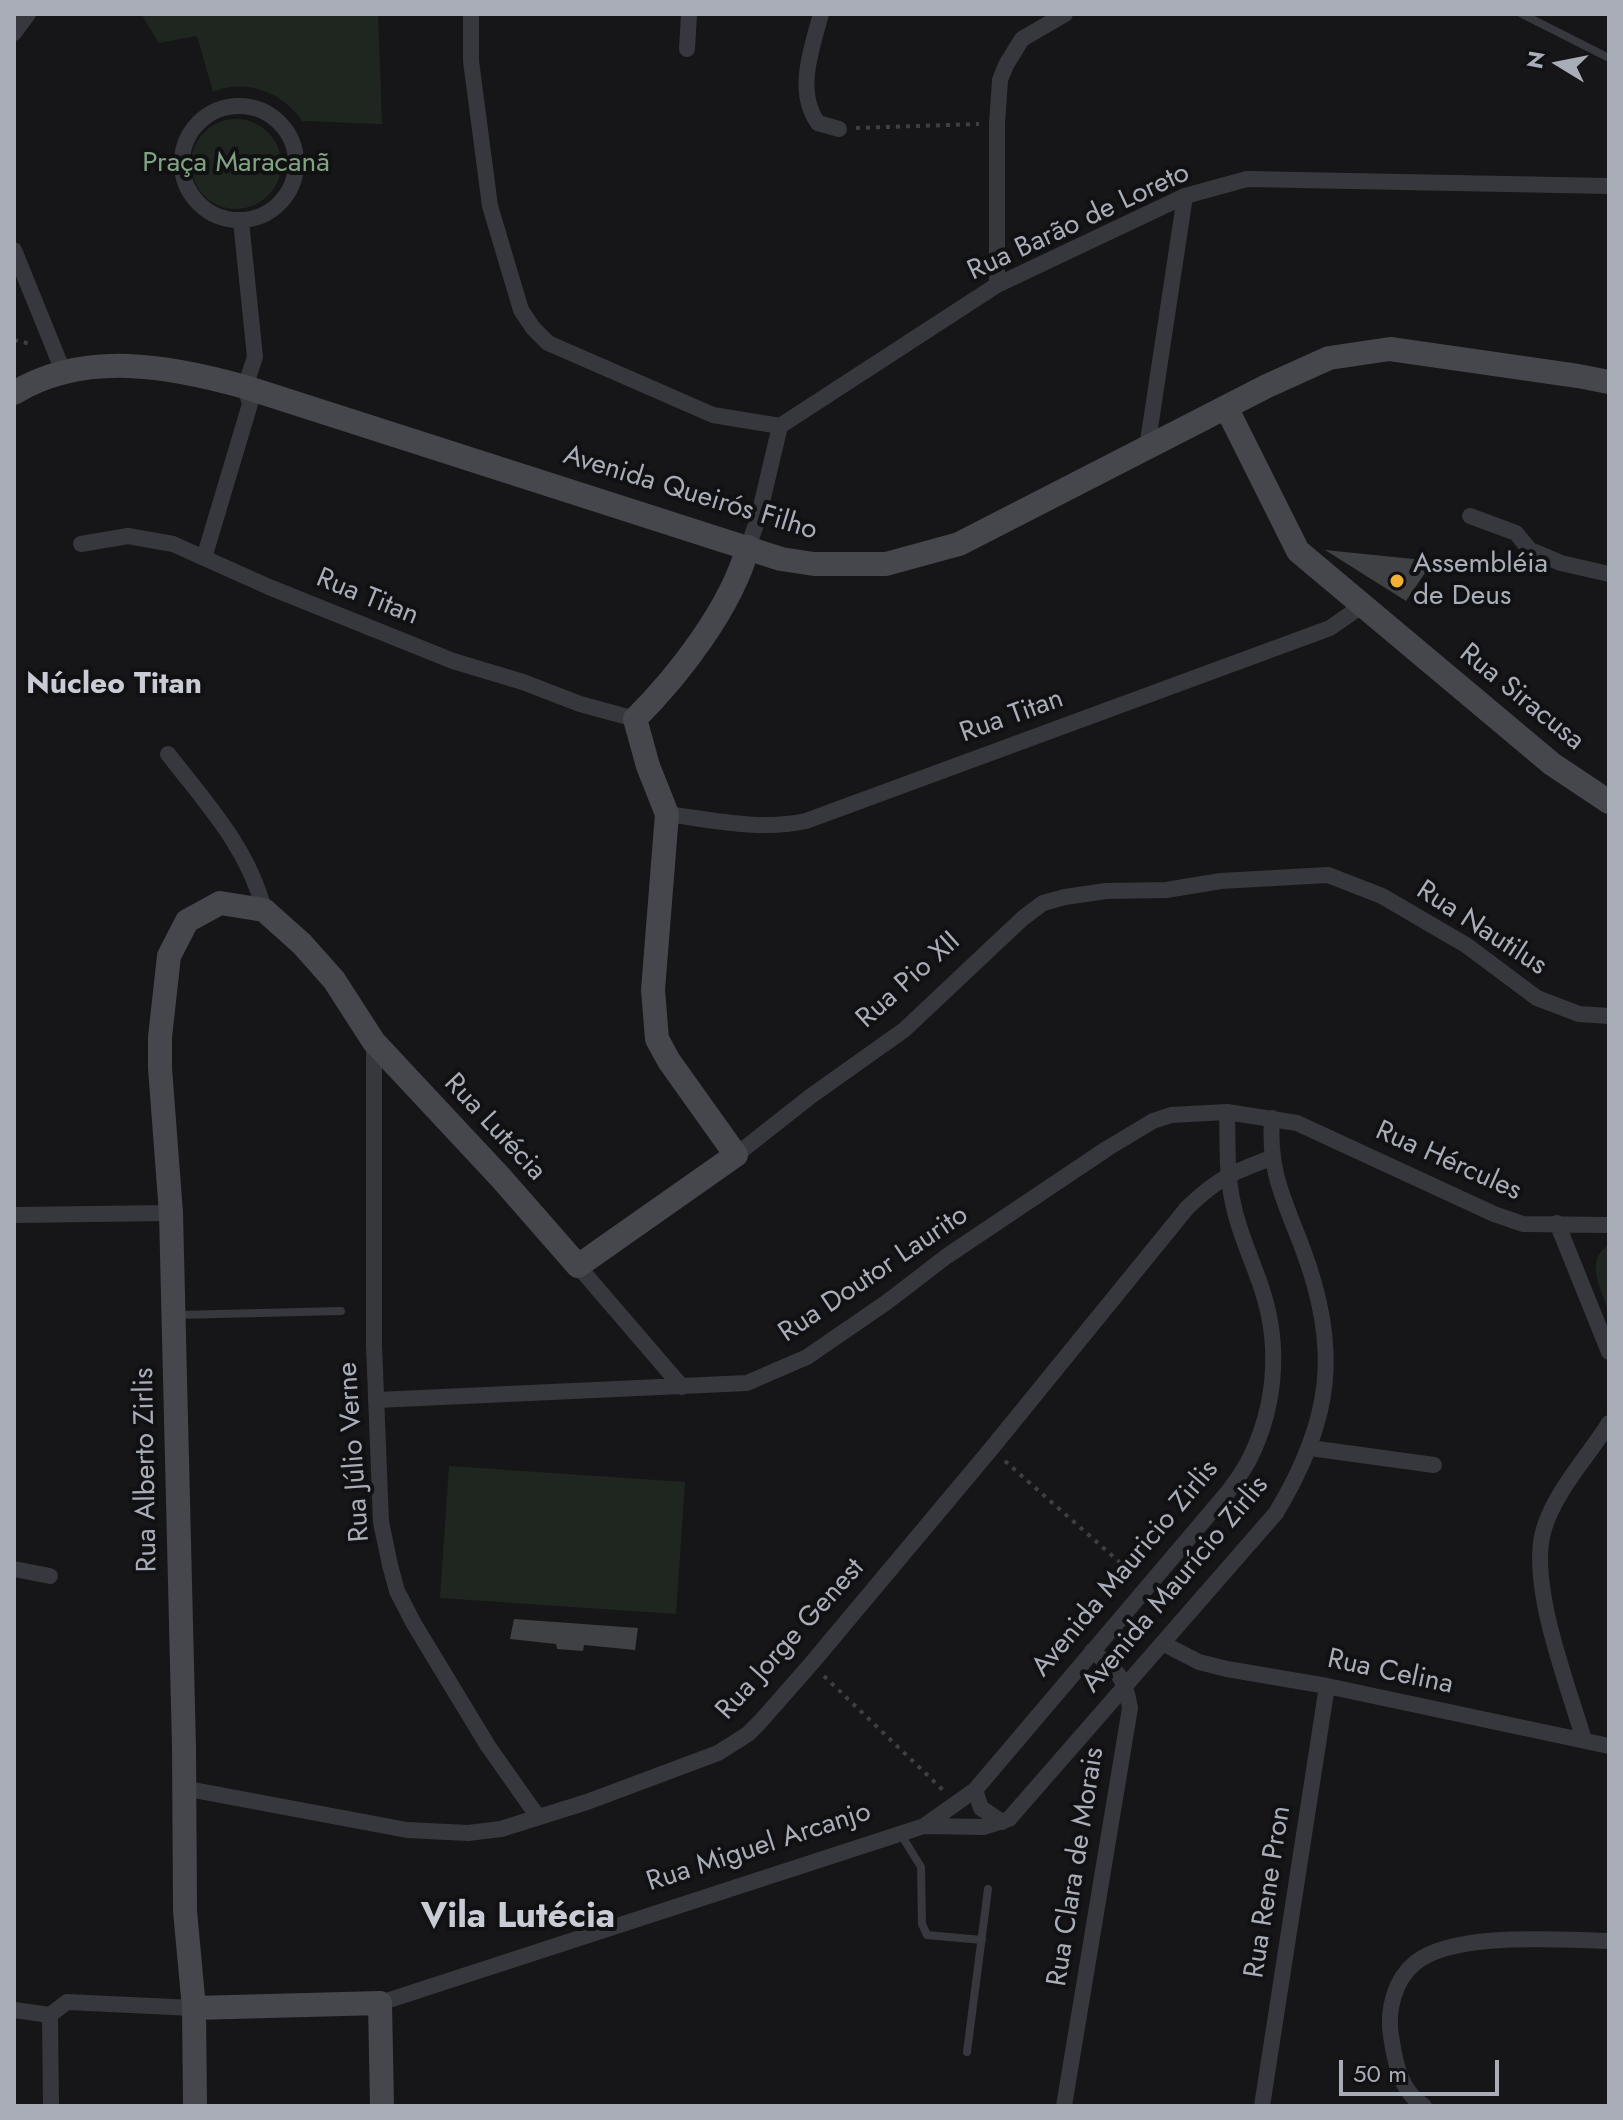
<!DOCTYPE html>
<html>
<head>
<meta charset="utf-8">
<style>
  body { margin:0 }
  #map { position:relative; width:1623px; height:2120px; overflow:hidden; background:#161618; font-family:Jost,sans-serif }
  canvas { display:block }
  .frame { position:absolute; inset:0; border:16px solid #a8adb8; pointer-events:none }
  .north { position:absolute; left:1519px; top:24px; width:80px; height:80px; -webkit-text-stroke:6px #111113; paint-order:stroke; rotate:280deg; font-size:22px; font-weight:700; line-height:32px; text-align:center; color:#a8adb8 }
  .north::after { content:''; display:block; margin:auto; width:28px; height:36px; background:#a8adb8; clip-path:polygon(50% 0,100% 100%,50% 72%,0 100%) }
  .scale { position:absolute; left:1339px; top:2060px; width:160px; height:36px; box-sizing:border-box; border:4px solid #a8adb8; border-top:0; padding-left:10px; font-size:24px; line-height:28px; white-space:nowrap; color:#a8adb8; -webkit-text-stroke:6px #111113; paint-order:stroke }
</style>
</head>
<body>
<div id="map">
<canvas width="1623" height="2120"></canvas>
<div class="frame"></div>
<div class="north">N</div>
<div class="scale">50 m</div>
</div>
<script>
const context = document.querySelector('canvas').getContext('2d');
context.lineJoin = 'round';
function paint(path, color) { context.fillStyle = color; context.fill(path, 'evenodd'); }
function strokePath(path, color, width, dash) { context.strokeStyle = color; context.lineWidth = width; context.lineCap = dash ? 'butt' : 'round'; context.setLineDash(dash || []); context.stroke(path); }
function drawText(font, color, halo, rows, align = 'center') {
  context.font = font + ' Jost,sans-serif'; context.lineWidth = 8; context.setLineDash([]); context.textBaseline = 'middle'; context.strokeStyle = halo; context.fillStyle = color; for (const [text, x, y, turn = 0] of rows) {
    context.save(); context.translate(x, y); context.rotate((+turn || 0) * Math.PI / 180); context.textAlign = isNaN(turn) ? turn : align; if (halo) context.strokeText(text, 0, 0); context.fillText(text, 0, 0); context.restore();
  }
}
paint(new Path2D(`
  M 141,14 L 378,14 L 382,124 L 302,121 C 282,92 246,78 213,92 L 197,36 L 159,43 Z
  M191 164a45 45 0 1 1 90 0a45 45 0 1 1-90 0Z
  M 1609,1245 L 1609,1312 C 1602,1291 1583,1260 1609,1245 Z
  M 449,1466 L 685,1482 L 676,1614 L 440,1598 Z`), '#1e261f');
paint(new Path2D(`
  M 1325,550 L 1433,561 L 1406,601 Z
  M 514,1619 L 638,1628 L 635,1650 L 584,1645 L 583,1651 L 557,1649 L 556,1644 L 510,1639 Z`), '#404145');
strokePath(new Path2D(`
  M 856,128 L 979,124
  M 14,340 L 31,344
  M 1005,1461 L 1134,1575
  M 824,1676 L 945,1792`), '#3d3f44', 4, [4, 6]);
strokePath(new Path2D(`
  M 1522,14 L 1609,58
  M 178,1315 L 341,1311
  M 900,1833 L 921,1867 L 922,1924 L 927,1935 L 982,1940
  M 967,2052 L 988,1889`), '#37383d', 8);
strokePath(new Path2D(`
  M 471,14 L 471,61 L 490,206 L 521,310 L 533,328 L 548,343 L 713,415 L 780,426
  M 821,14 C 812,48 795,91 818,123 L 839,129
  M 14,33 L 28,14
  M 687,49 L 689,14
  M182 163a57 57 0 1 1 114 0a57 57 0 1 1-114 0Z
  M 14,250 L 63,371
  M 997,285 L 997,124 L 1000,80 L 1006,65 L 1022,39 L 1065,14
  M 1147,448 L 1185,196
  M 1470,516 L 1516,533 L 1530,550 L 1561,563 L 1609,574
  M 81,544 L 128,536 L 173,544 L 269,587 L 453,661 L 523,682 L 580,704 L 635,719
  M 748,547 L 758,519 L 780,426 L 997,285 L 1185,196 L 1247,179 L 1609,186
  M 204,558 L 250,404 L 245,387 L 255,357 L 241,221
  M 168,754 C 206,803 249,849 264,910
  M 667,814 C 712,820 761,831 806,821 L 1330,628 L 1363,605
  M 374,1042 L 374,1345 L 381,1522 L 390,1565 L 397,1591 L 414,1624 L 488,1746 L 538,1817
  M 736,1155 L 811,1096 L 904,1030 L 1023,918 L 1043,903 L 1065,897 L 1106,891 L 1166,890 L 1221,881 L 1328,875 L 1382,896 L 1435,927 L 1466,945 L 1537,998 L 1579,1014 L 1609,1016
  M 14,1215 L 171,1213
  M 1557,1223 L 1609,1352
  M 578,1266 L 682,1387
  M 377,1400 L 747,1383 L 807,1357 L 887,1302 L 947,1256 L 1108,1148 L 1153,1121 L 1171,1115 L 1227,1112 L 1297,1123 L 1494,1214 L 1523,1224 L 1609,1225
  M 1310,1448 L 1434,1465
  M 14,1569 L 50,1576
  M 1164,1644 L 1199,1662 L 1227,1669 L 1327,1686 L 1609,1746
  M 1584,1740 C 1568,1685 1529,1587 1543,1532 C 1554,1492 1588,1457 1609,1423
  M 183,1788 L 407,1830 L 468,1833 L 501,1829 L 587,1802 L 718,1753 L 748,1734 L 760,1722 L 811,1664 L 991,1449 L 1187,1208 C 1218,1178 1231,1173 1271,1158
  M 975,1790 L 981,1808 L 1002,1822
  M 925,1826 L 984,1827 L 1009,1819 L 1276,1513 C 1332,1420 1341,1349 1302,1247 C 1284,1199 1268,1171 1272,1118
  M 380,2003 L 924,1826 L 975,1790 L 1228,1492 C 1236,1481 1245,1469 1251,1456 C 1275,1406 1280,1349 1264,1296 C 1255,1265 1239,1235 1233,1203 C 1226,1173 1228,1142 1227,1112
  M 14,2010 L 50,2015 L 67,2002 L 194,2008
  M 50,2015 L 51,2106
  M 1064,2106 L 1130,1708 C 1125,1677 1117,1670 1092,1651
  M 1262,2106 L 1327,1686
  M 1424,2106 C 1400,2091 1395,2062 1391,2036 C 1387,2011 1394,1980 1415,1963 C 1454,1931 1560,1940 1609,1941`), '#37383d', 16);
strokePath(new Path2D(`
  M 14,393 C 85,350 170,366 245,387 L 781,559 L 814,564 L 886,564 L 959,544 L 1267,386 L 1329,358 L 1390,349 L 1578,376 L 1609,382
  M 1226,407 L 1298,551 L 1552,764 L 1609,802
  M 194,2008 L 380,2003 L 382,2106
  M 195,2106 L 194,2008 L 185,1911 L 184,1747 L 171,1213 L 160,1068 L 160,1037 L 169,956 L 187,921 L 220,903 L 264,910 L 302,944 L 334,980 L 374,1042 L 501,1178 L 578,1266 L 736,1155 L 669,1061 L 657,1039 L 653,990 L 667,814 L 648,766 L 635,719 C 679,675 731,608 748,547`), '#45474d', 24);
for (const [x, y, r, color] of [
  [1397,581,8,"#f2b134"]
]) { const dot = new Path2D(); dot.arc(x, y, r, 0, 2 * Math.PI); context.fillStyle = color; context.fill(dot); strokePath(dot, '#111113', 3); }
drawText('28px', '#7fa381', '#111113', [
  ["Praça Maracanã",236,164]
]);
drawText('28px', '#a8adb8', '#111113', [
  ["Rua Barão de Loreto",1079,223,-25],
  ["Avenida Queirós Filho",690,494,17],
  ["Rua Titan",367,598,22],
  ["Rua Siracusa",1521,698,39],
  ["Rua Titan",1012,717,-20],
  ["Rua Nautilus",1481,929,33],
  ["Rua Pio XII",909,981,-42],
  ["Rua Lutécia",494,1128,47],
  ["Rua Hércules",1448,1162,24],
  ["Rua Doutor Laurito",874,1275,-34],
  ["Rua Júlio Verne",355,1452,-94],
  ["Rua Alberto Zirlis",147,1470,-91],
  ["Avenida Mauricio Zirlis",1126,1569,-50],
  ["Avenida Maurício Zirlis",1176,1585,-50],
  ["Rua Jorge Genest",791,1640,-48],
  ["Rua Celina",1390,1673,12],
  ["Rua Miguel Arcanjo",759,1848,-18],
  ["Rua Clara de Morais",1077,1867,-81],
  ["Rua Rene Pron",1269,1892,-81]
]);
drawText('28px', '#a8adb8', '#111113', [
  ["Assembléia",1413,565],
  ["de Deus",1413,597]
], 'left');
drawText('bold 30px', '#c9ccd4', '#111113', [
  ["Núcleo Titan",114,686]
]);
drawText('bold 36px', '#c9ccd4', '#111113', [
  ["Vila Lutécia",518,1918]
]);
</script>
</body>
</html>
